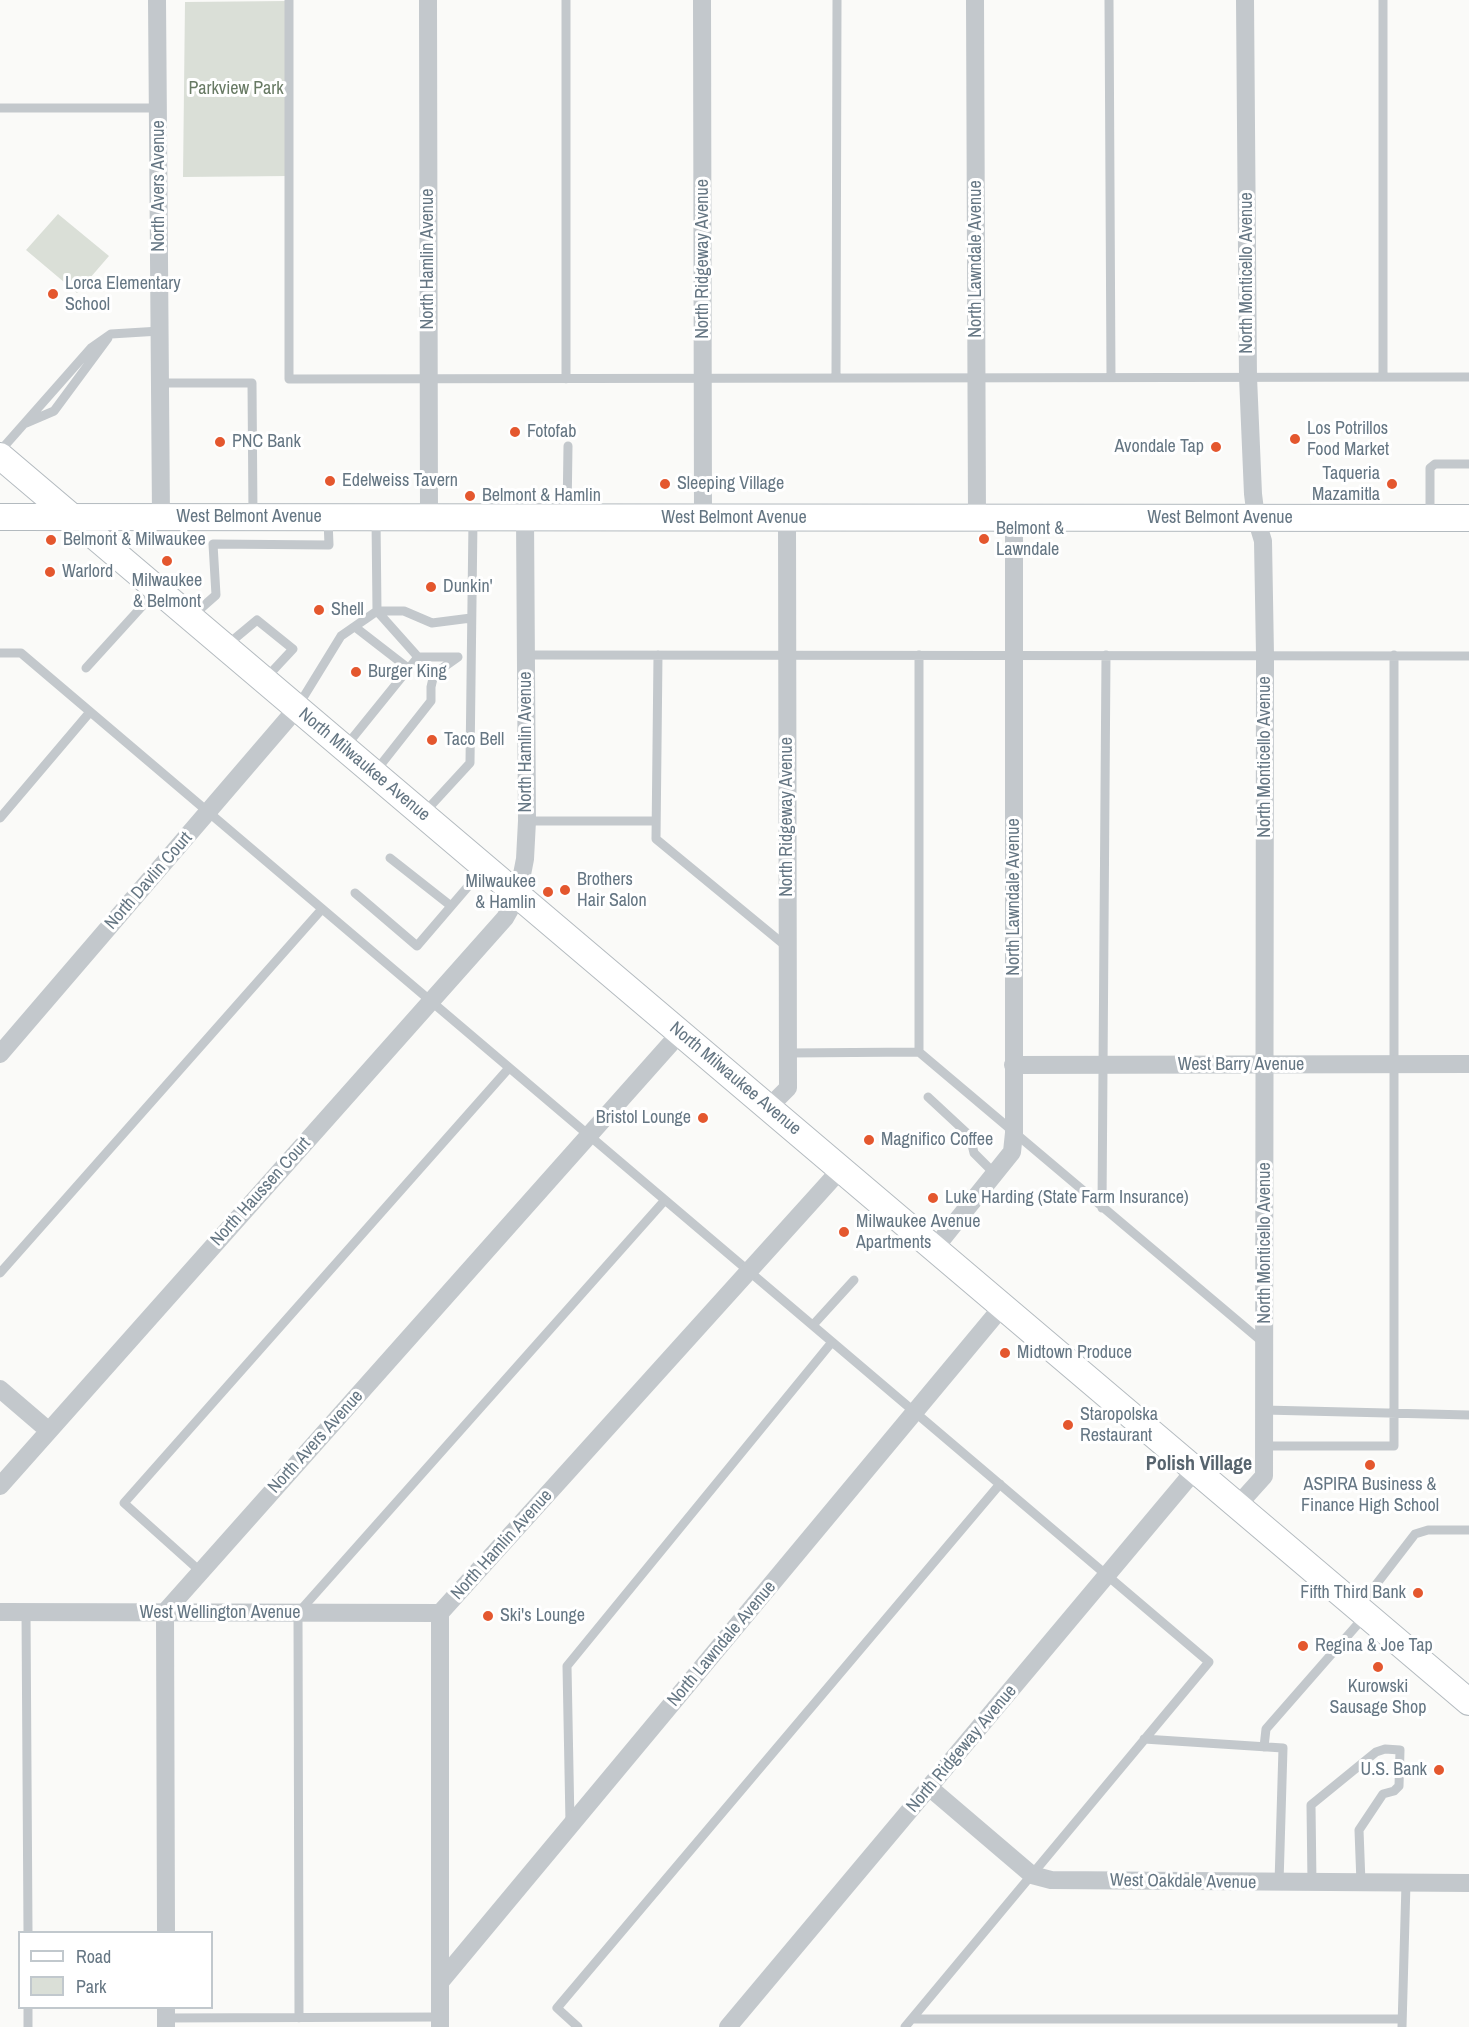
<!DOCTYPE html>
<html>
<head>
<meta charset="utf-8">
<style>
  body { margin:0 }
  #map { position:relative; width:1469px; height:2027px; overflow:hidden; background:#fafaf8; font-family:"Archivo Narrow",sans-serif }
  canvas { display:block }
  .legend { position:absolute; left:18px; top:1931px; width:195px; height:78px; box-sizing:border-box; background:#fff; border:2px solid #c1c8cd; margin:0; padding:8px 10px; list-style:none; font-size:18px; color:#657683 }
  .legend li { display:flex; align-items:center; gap:12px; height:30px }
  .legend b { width:30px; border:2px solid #c1c8cd }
</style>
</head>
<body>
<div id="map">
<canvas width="1469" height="2027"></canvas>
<ul class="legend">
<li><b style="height:8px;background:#fff"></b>Road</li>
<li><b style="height:16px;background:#dadfd7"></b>Park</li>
</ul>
</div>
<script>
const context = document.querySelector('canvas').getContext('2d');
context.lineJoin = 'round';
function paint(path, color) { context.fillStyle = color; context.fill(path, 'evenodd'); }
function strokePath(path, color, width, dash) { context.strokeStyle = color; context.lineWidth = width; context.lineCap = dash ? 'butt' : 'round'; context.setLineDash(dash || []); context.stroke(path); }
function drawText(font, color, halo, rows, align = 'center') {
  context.font = font + ' "Archivo Narrow",sans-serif'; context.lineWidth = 6; context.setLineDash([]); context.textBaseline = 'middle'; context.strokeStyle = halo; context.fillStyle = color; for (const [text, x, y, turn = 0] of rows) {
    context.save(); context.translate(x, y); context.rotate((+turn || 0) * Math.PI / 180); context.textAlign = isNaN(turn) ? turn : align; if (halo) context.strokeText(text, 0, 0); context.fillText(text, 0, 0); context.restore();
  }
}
paint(new Path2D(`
  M 287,1 L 288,176 L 183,177 L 185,2 Z
  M 58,214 L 109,256 L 77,293 L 26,250 Z`), '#dadfd7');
const secondary = new Path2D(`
  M 0,456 L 1469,1702
  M 0,517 L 1469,518`);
strokePath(secondary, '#b3babf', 28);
strokePath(new Path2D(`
  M 289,0 L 289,379 L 1469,377
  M 566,0 L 566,379
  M 1109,0 L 1111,377
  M 0,108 L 158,108
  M 1383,377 L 1383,0
  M 836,378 L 837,0
  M 160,383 L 252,383 L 253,516
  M 26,423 L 54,411 L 108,338
  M 0,451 L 91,348 L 111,334 L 160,331
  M 567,515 L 568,446
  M 1430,516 L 1430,468 L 1435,464 L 1469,464
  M 191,617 L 216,595 L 213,544 L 329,545 L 328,520
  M 355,627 L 408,668
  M 227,645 L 257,620 L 293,649 L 265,679
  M 0,653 L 21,653 L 1209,1662 L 905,2027
  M 526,655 L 1469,656
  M 658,655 L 656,839 L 787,947
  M 919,655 L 919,1052
  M 418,657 L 458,657
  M 86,668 L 156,591
  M 298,706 L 341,636 L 377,611 L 404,611 L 432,623 L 471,618
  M 346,746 L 418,657 L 377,611 L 376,519
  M 375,772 L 431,701 L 431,687 L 434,674 L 458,657
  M 424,813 L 470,763 L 473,520
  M 0,818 L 90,712
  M 527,821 L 656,821
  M 390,858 L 451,906
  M 355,893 L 417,946 L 483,869
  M 788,1053 L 919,1052 L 1265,1344
  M 928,1097 L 970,1136 L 974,1153 L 995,1174
  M 1102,1208 L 1106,655
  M 0,1273 L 322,909
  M 813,1325 L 854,1280
  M 1264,1410 L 1469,1415
  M 1264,1446 L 1394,1446 L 1394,655
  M 201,1572 L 124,1503 L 509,1068
  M 1358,1608 L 1415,1534 L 1428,1530 L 1469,1530
  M 26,1612 L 28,1932
  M 1144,1739 L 1283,1748 L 1279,1883
  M 1264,1747 L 1266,1729 L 1364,1617
  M 570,1823 L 567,1666 L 832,1342
  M 1312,1883 L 1311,1805 L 1376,1752 L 1385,1749 L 1400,1750 L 1399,1786 L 1394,1791 L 1383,1794 L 1359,1830 L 1361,1883
  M 28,2008 L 28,2027
  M 166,2018 L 440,2017
  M 299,2018 L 298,1613 L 665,1200
  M 912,2019 L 1402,2019
  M 578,2027 L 557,2008 L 1000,1484
  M 1402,2027 L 1406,1883`), '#c3c8cc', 9);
strokePath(new Path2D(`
  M 157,0 L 161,517
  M 428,0 L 429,517
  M 702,0 L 703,517
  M 975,0 L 977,518
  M 0,1054 L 297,708
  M 1013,1065 L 1469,1064
  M 768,1108 L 788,1088 L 787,518
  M 934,1249 L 1012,1152 L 1014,1133 L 1014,518
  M 0,1389 L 49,1431
  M 0,1486 L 505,918 L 518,895 L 525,859 L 527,821 L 525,517
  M 1237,1506 L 1264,1476 L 1265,655 L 1263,541 L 1256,518 L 1253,494 L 1248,377 L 1245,0
  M 0,1612 L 440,1613
  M 930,1788 L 1032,1875 L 1051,1880 L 1469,1883
  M 166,1932 L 165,1612 L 680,1033
  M 441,1981 L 1002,1307
  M 166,2008 L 166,2027
  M 440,2027 L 440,1613 L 841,1169
  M 728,2027 L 1195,1470`), '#c3c8cc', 18);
strokePath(secondary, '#fff', 26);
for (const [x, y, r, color] of [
  [53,294,6,"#e4572e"],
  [515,432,6,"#e4572e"],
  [1295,439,6,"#e4572e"],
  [220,442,6,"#e4572e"],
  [1216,447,6,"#e4572e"],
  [330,481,6,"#e4572e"],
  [665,484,6,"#e4572e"],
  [1392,484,6,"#e4572e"],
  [470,496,6,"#e4572e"],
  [984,539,6,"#e4572e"],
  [51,540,6,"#e4572e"],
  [167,561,6,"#e4572e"],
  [50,572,6,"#e4572e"],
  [431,587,6,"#e4572e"],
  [319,610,6,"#e4572e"],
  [356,672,6,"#e4572e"],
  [432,740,6,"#e4572e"],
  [565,890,6,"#e4572e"],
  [548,892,6,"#e4572e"],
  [703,1118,6,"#e4572e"],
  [869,1140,6,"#e4572e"],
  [933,1198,6,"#e4572e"],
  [844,1232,6,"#e4572e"],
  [1005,1353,6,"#e4572e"],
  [1068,1425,6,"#e4572e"],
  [1370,1465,6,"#e4572e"],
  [1418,1593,6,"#e4572e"],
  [488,1616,6,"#e4572e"],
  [1303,1646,6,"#e4572e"],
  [1378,1667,6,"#e4572e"],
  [1439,1770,6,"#e4572e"]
]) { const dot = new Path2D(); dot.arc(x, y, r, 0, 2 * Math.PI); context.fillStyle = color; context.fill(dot); strokePath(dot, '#fff', 2); }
drawText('18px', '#687a64', '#fff', [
  ["Parkview Park",236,89]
]);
drawText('18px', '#657683', '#fff', [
  ["North Avers Avenue",159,186,-90],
  ["North Hamlin Avenue",428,259,-90],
  ["North Ridgeway Avenue",703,259,-90],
  ["North Lawndale Avenue",976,259,-90],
  ["North Monticello Avenue",1247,273,-90],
  ["West Belmont Avenue",249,517],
  ["West Belmont Avenue",734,518],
  ["West Belmont Avenue",1220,518],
  ["North Hamlin Avenue",526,742,-90],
  ["North Monticello Avenue",1265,757,-90],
  ["North Milwaukee Avenue",364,765,40],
  ["North Ridgeway Avenue",787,817,-90],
  ["North Davlin Court",149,881,-49],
  ["North Lawndale Avenue",1014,897,-90],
  ["West Barry Avenue",1241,1065],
  ["North Milwaukee Avenue",735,1079,40],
  ["North Haussen Court",261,1192,-48],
  ["North Monticello Avenue",1265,1243,-90],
  ["North Avers Avenue",316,1442,-48],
  ["North Hamlin Avenue",502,1545,-48],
  ["West Wellington Avenue",220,1613],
  ["North Lawndale Avenue",722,1644,-50],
  ["North Ridgeway Avenue",962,1749,-50],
  ["West Oakdale Avenue",1183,1882,1]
]);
drawText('18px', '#657683', '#fff', [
  ["Lorca Elementary",65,284],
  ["School",65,305],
  ["Los Potrillos",1307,429],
  ["Food Market",1307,450],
  ["Fotofab",527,432],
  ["PNC Bank",232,442],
  ["Avondale Tap",1204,447,"right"],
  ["Taqueria",1380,474,"right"],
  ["Mazamitla",1380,495,"right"],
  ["Edelweiss Tavern",342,481],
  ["Sleeping Village",677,484],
  ["Belmont & Hamlin",482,496],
  ["Belmont &",996,529],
  ["Lawndale",996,550],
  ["Belmont & Milwaukee",63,540],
  ["Warlord",62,572],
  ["Milwaukee",167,581,"center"],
  ["& Belmont",167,602,"center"],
  ["Dunkin'",443,587],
  ["Shell",331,610],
  ["Burger King",368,672],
  ["Taco Bell",444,740],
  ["Brothers",577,880],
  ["Hair Salon",577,901],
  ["Milwaukee",536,882,"right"],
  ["& Hamlin",536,903,"right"],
  ["Bristol Lounge",691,1118,"right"],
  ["Magnifico Coffee",881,1140],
  ["Luke Harding (State Farm Insurance)",945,1198],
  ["Milwaukee Avenue",856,1222],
  ["Apartments",856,1243],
  ["Midtown Produce",1017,1353],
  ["Staropolska",1080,1415],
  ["Restaurant",1080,1436],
  ["ASPIRA Business &",1370,1485,"center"],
  ["Finance High School",1370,1506,"center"],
  ["Fifth Third Bank",1406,1593,"right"],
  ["Ski's Lounge",500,1616],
  ["Regina & Joe Tap",1315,1646],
  ["Kurowski",1378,1687,"center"],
  ["Sausage Shop",1378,1708,"center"],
  ["U.S. Bank",1427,1770,"right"]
], 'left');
drawText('bold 20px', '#57646e', '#fff', [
  ["Polish Village",1199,1465]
]);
</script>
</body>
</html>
